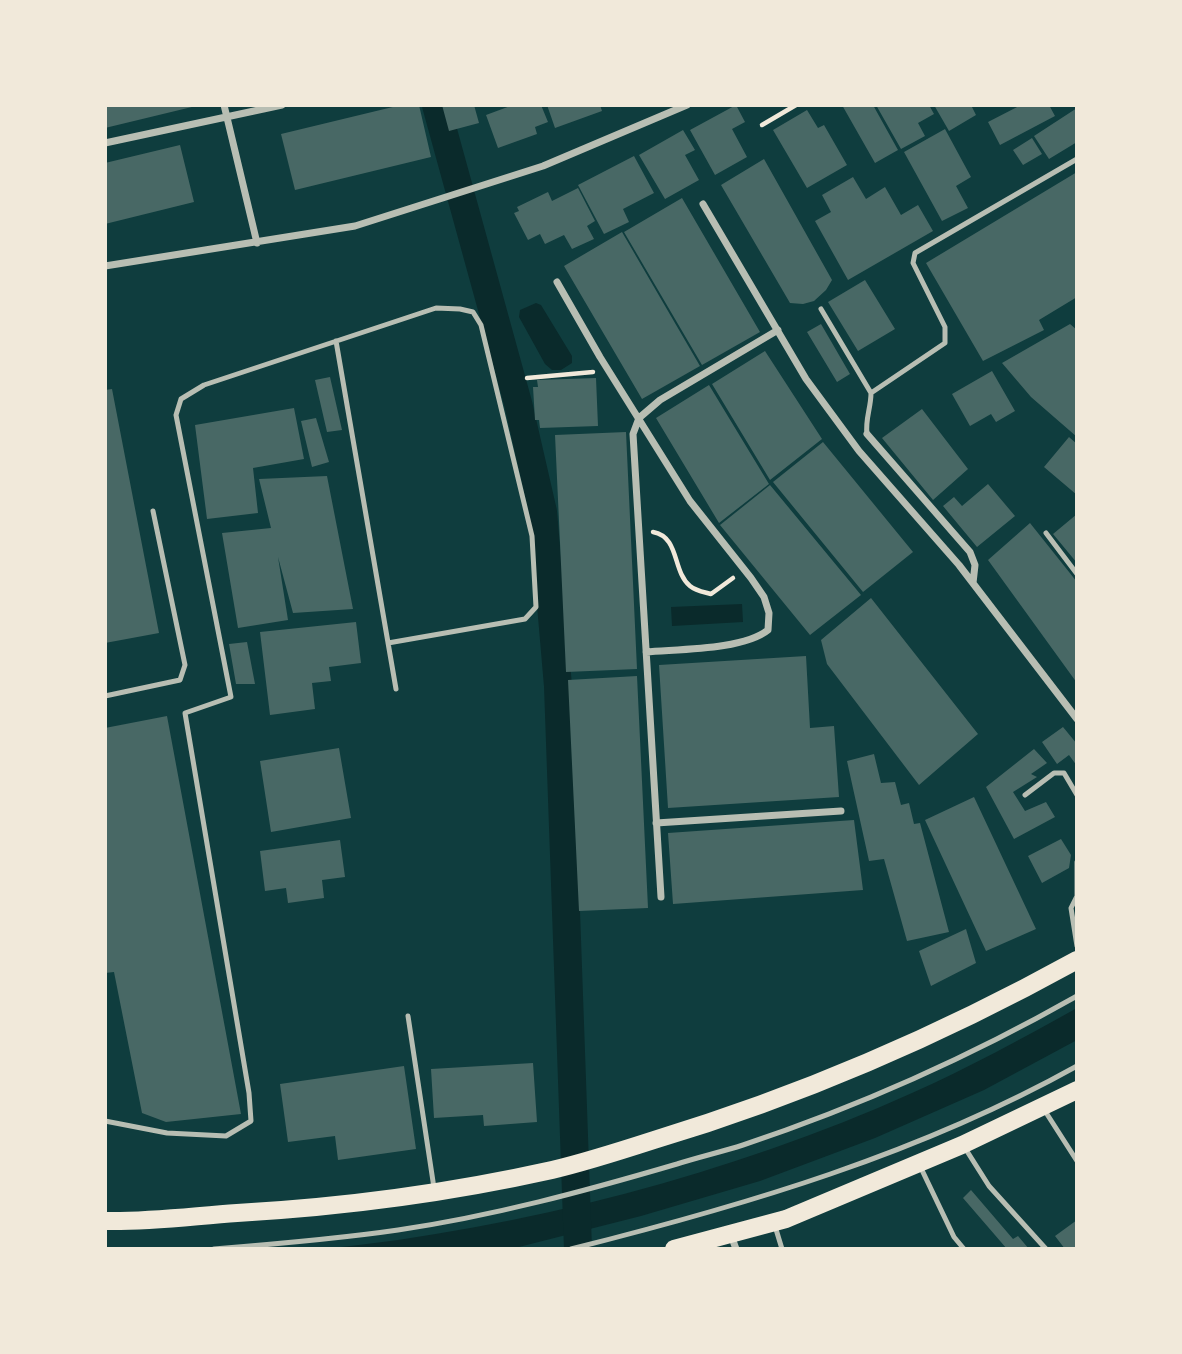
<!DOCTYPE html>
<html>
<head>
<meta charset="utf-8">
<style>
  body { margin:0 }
  #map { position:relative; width:1182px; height:1354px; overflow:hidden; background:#0f3d3e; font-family:Rubik,sans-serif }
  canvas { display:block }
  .frame { position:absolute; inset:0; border:107px solid #f1e9da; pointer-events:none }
</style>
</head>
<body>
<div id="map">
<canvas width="1182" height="1354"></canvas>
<div class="frame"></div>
</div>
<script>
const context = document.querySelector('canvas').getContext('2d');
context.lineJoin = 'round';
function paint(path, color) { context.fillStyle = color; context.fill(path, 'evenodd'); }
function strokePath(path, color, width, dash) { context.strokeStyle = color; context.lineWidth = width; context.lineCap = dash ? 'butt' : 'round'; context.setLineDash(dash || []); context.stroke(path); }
paint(new Path2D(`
  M 536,303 L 541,305 L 572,356 L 572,363 L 561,370 L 552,370 L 545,364 L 519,317 L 520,310 Z
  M 742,604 L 743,622 L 672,626 L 671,607 Z
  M 1077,1008 L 1077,1040 L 984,1090 L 875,1138 L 760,1181 L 641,1216 L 511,1249 L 324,1249 C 520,1229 732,1174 912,1093 C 968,1068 1023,1038 1077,1008 Z`), '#0a2a2b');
strokePath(new Path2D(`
  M 436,105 L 518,403 L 543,512 L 558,686 L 578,1249`), '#0a2a2b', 28);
paint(new Path2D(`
  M 105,105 L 196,105 L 196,106 L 105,128 Z
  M 401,105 L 419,105 L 431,157 L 295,190 L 281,134 Z
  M 442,105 L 474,105 L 479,123 L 449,131 Z
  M 513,105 L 541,105 L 548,122 L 535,127 L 537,134 L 498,148 L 486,115 Z
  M 547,105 L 600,105 L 602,111 L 555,128 Z
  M 736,105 L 745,122 L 732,129 L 747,157 L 715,175 L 690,130 Z
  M 842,105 L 873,105 L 898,150 L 875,163 Z
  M 876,105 L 929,105 L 934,114 L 918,123 L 925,136 L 901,149 Z
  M 934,105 L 971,105 L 976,115 L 949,131 Z
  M 1021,105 L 1049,105 L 1055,116 L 1000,145 L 988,122 Z
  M 1077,108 L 1077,142 L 1049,159 L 1034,136 Z
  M 807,110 L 818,128 L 824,125 L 847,165 L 807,188 L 773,130 Z
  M 945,129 L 971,177 L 956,186 L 968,208 L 942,221 L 904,152 Z
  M 683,130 L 695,150 L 685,155 L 699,180 L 665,199 L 639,155 Z
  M 1032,138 L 1042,154 L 1023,165 L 1013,150 Z
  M 180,145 L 194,202 L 105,224 L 105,163 Z
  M 634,156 L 654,193 L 623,209 L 629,222 L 604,234 L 578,185 Z
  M 764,159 L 832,280 L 826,290 L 814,301 L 803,304 L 790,303 L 721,185 Z
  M 1077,172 L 1077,297 L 1039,320 L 1044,330 L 983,361 L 926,263 Z
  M 853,177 L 866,199 L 885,187 L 901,215 L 918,205 L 933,231 L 848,280 L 815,221 L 831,212 L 822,195 Z
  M 578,188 L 595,221 L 587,226 L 594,239 L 572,249 L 564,235 L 545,244 L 540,234 L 528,240 L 514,213 L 519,211 L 517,207 L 548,192 L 552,201 Z
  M 682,198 L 760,332 L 702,365 L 624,232 Z
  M 622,232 L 700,366 L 642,399 L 564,266 Z
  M 865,280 L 895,329 L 858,351 L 828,302 Z
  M 821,324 L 850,374 L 837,382 L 807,332 Z
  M 1070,324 L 1077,330 L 1077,437 L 1031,397 L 1002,363 Z
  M 765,351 L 822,439 L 770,480 L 712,384 Z
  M 992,371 L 1015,411 L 996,422 L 991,414 L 970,426 L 952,394 Z
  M 330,377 L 342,430 L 327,432 L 315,380 Z
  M 596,378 L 598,426 L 540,428 L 539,420 L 535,420 L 533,387 L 538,387 L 537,380 Z
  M 709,385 L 769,484 L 719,523 L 656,418 Z
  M 112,389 L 159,633 L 105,643 L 105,390 Z
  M 294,408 L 304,459 L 253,468 L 258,513 L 207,519 L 195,425 Z
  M 922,409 L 968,469 L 933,500 L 882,438 Z
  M 316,418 L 329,462 L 312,467 L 301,421 Z
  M 626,432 L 637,669 L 566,672 L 555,435 Z
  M 1069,437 L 1077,444 L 1077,495 L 1044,467 Z
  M 823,442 L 913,552 L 863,592 L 773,482 Z
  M 327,476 L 353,609 L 293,613 L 278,557 L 288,620 L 238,628 L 222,533 L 271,528 L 259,479 Z
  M 988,484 L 1015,516 L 977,547 L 943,506 L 954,497 L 962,506 Z
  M 770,485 L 861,595 L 810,635 L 720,525 Z
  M 1077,514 L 1077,563 L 1053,534 Z
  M 1030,523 L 1077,582 L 1077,683 L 988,560 Z
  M 871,598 L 978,734 L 919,785 L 827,664 L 821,640 Z
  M 356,622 L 361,663 L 329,667 L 331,681 L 312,683 L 315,709 L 270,715 L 260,632 Z
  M 247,642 L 255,684 L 236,684 L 229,644 Z
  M 806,656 L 810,728 L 834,726 L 839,797 L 668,808 L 659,665 Z
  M 637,676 L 648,908 L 579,911 L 568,680 Z
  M 167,716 L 241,1114 L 166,1122 L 142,1113 L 114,972 L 105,973 L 105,728 Z
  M 1063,727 L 1077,744 L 1077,766 L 1069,755 L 1057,764 L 1042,742 Z
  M 339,748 L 351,818 L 271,832 L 260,761 Z
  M 1034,749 L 1047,763 L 1031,774 L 1037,777 L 1013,792 L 1025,811 L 1046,802 L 1055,817 L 1014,839 L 986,787 Z
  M 874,754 L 881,783 L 895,782 L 901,805 L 909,803 L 914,824 L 920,823 L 949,932 L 907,941 L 884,859 L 869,861 L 847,761 Z
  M 974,797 L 1036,929 L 986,951 L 925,820 Z
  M 854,820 L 863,890 L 673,904 L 668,833 Z
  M 1061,839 L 1071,855 L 1069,868 L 1042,883 L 1028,856 Z
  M 340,840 L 345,877 L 322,880 L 324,898 L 288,903 L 286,888 L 265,891 L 260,851 Z
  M 966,929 L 976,963 L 931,986 L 919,951 Z
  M 533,1063 L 537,1122 L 484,1126 L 483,1115 L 434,1118 L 431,1069 Z
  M 404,1066 L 416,1149 L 338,1160 L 335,1136 L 288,1142 L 280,1084 Z
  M 971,1190 L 1013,1239 L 1018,1236 L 1029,1249 L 1007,1249 L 963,1198 Z
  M 1077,1220 L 1077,1249 L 1065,1249 L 1055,1236 Z`), '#486865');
strokePath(new Path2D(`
  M 762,125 L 796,105
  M 527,378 L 593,372
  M 653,532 C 680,537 672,571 690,586 C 696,591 704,592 711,594 L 733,578`), '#f1e9da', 4.5);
strokePath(new Path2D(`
  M 821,309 L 871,393 C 871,408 865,419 867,434
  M 336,341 L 396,689
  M 871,393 L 945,343 L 945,327 L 913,263 L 915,253 L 1077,159
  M 1046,533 L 1077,574
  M 105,696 L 180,680 L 185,665 L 153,511
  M 1025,795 L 1054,773 L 1064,773 L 1077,795
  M 1077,896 L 1071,908 L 1077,946
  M 1077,897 L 1077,862
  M 408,1016 L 434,1188
  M 1045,1111 L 1077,1161
  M 105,1121 L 167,1133 L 226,1136 L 251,1121 L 249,1093 L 185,713 L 231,697 L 176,415 L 181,399 L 204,385 L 436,308 L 460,309 L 473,312 L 481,325 L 532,536 L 536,607 L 525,619 L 388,643
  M 965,1148 L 989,1186 L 1046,1249
  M 920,1166 L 954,1237 L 964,1249
  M 775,1226 L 782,1249
  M 214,1249 C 276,1244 337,1239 398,1230 C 493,1216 585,1191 677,1164 C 699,1157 721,1152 743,1145 C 857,1107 973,1055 1077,996
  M 571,1249 C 746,1205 919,1154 1077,1066`), '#b8beb3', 5);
strokePath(new Path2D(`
  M 224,105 L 257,243
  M 105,143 L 282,105
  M 703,204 L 806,379 L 859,451 L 959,565 L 1077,719
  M 105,266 L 355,226 L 543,166 L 687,105
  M 557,282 L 600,357 L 690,501 L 751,578 L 764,597 L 769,613 L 768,630 C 743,650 679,649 646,652
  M 867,434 L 970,552 L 975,565 L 973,583
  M 656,823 L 841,811
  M 661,897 L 633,434 L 639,418 L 660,400 L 778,330
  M 731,1235 L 736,1249`), '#b8beb3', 7);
strokePath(new Path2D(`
  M 105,1221 C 149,1222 193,1216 237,1213 C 342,1207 449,1193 552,1170 C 586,1162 620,1151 654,1140 C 800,1096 943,1034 1077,960
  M 674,1249 L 786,1219 L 962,1145 L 1077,1090`), '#f1e9da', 18);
</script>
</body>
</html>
